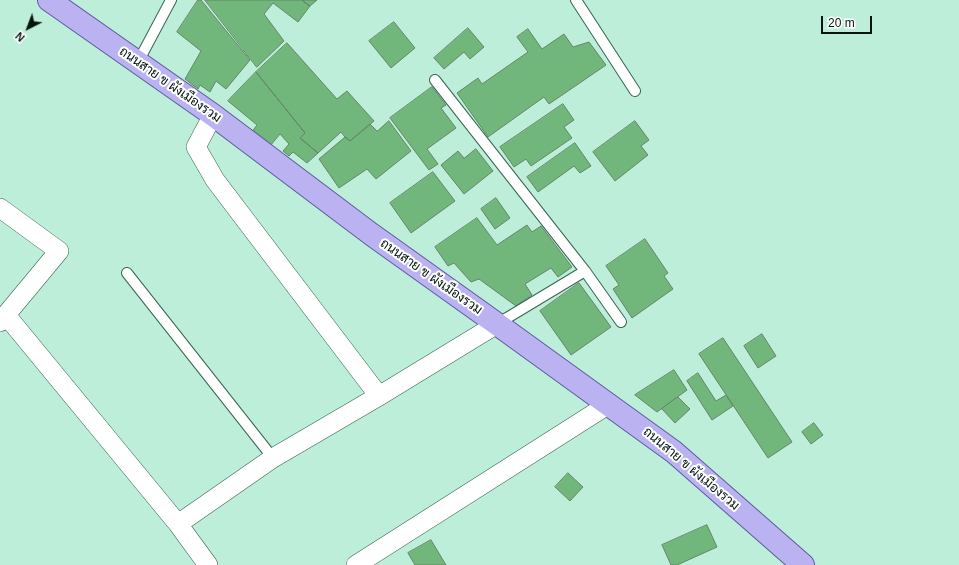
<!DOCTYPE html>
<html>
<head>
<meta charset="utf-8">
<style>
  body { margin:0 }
  #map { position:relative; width:959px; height:565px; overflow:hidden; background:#bdeed9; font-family:Arial,sans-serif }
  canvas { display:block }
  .north { position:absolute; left:8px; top:8px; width:40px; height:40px; -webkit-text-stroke:3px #fff; paint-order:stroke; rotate:222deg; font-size:11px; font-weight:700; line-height:16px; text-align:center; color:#04150f }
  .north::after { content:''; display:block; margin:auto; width:14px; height:18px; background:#04150f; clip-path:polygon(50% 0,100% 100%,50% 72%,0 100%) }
  .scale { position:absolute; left:821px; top:16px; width:51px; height:18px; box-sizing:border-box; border:2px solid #04150f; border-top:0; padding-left:5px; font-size:12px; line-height:14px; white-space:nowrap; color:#04150f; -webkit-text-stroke:3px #fff; paint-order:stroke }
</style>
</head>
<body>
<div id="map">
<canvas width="959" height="565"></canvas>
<div class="north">N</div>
<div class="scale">20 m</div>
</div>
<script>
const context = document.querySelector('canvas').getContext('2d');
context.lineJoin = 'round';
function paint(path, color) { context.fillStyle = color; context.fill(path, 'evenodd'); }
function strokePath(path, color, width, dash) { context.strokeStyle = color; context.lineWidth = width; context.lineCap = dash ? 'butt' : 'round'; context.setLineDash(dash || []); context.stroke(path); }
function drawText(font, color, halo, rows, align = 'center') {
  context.font = font + ' Arial,Sarabun,sans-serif'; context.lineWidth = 4; context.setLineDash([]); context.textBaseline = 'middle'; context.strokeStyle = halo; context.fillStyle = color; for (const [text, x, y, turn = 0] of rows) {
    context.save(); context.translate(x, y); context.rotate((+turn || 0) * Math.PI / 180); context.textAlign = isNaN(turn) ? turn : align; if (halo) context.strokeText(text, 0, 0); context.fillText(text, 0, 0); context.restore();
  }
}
const building = new Path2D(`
  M 198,0 L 201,0 L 250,60 L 226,89 L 216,81 L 210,92 L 200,85 L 198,89 L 185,79 L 201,51 L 177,32 Z
  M 205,0 L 302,0 L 310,6 L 298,22 L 273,3 L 264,14 L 284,41 L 257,67 Z
  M 302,0 L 317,0 L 310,6 Z
  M 394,22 L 415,48 L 391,68 L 369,41 Z
  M 468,28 L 484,47 L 470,59 L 464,52 L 444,69 L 434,58 Z
  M 528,29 L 542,49 L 564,34 L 573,47 L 589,42 L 606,65 L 549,104 L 544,97 L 488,137 L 457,93 L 478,78 L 482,84 L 528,52 L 517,37 Z
  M 287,43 L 337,99 L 347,91 L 374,121 L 350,141 L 345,137 L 341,132 L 318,153 L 300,138 L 305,133 L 256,72 Z
  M 256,72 L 305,133 L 300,138 L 318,153 L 307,163 L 293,152 L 289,156 L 283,151 L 289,144 L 280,134 L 270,146 L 251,133 L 257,125 L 228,101 Z
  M 432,87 L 446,105 L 441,108 L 456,128 L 427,149 L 438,164 L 429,170 L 390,118 Z
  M 563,104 L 574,120 L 564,127 L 572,138 L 531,166 L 526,159 L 514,167 L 500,147 Z
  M 389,121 L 411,151 L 376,179 L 367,169 L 339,188 L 319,159 L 345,137 L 350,141 L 370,124 L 377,131 Z
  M 635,121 L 649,140 L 641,146 L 648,155 L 615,181 L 593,152 Z
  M 575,143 L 591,166 L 580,173 L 574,166 L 538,192 L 527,177 Z
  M 476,149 L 493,171 L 464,194 L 441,165 L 458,151 L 464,158 Z
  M 433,172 L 455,201 L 411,233 L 390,203 Z
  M 496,198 L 510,218 L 495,229 L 481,209 Z
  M 477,218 L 497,245 L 527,225 L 532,232 L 541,226 L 572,267 L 558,277 L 551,268 L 525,284 L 532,295 L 516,306 L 479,279 L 471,282 L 454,263 L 448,266 L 435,247 Z
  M 645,239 L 668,273 L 664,276 L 673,289 L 632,318 L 613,289 L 619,285 L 606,266 Z
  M 579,283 L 611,327 L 571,355 L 540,311 Z
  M 762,334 L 776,356 L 758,368 L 744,346 Z
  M 723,338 L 792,442 L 768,458 L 699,354 Z
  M 674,370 L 687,390 L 657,412 L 635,395 Z
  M 698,373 L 716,401 L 726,395 L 733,406 L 712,420 L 687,381 Z
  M 678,397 L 690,409 L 675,423 L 662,409 Z
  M 814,423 L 823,435 L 811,444 L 802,432 Z
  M 568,473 L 583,487 L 570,501 L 555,487 Z
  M 707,525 L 717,547 L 677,565 L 671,565 L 662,545 Z
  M 431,540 L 446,565 L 415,565 L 408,553 Z`);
paint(building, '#71b67a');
strokePath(building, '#658668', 1);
const lane = new Path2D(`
  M 576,0 L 635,91
  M 138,62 L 171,0
  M 435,80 L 585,271 L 621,322
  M 127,273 L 273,458
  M 497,324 L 585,271`);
const street = new Path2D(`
  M 213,115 L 196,147 L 215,180 L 379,396
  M 0,208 L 59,251 L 0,322
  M 6,315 L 178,524 L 208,565
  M 178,524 L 273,458 L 379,396 L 497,324
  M 356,565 L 609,404`);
const primary = new Path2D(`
  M 49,0 L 213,115 L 371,234 L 497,324 L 674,452 L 803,565`);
strokePath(lane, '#376553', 12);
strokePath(street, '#376553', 20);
strokePath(primary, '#5d5a9d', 24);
strokePath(lane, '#fff', 10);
strokePath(street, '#fff', 19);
strokePath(primary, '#bbb2f2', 22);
drawText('13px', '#04150f', '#fff', [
  ["ถนนสาย ข ผังเมืองรวม",170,85,35],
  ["ถนนสาย ข ผังเมืองรวม",431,277,35],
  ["ถนนสาย ข ผังเมืองรวม",691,469,40]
]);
</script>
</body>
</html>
